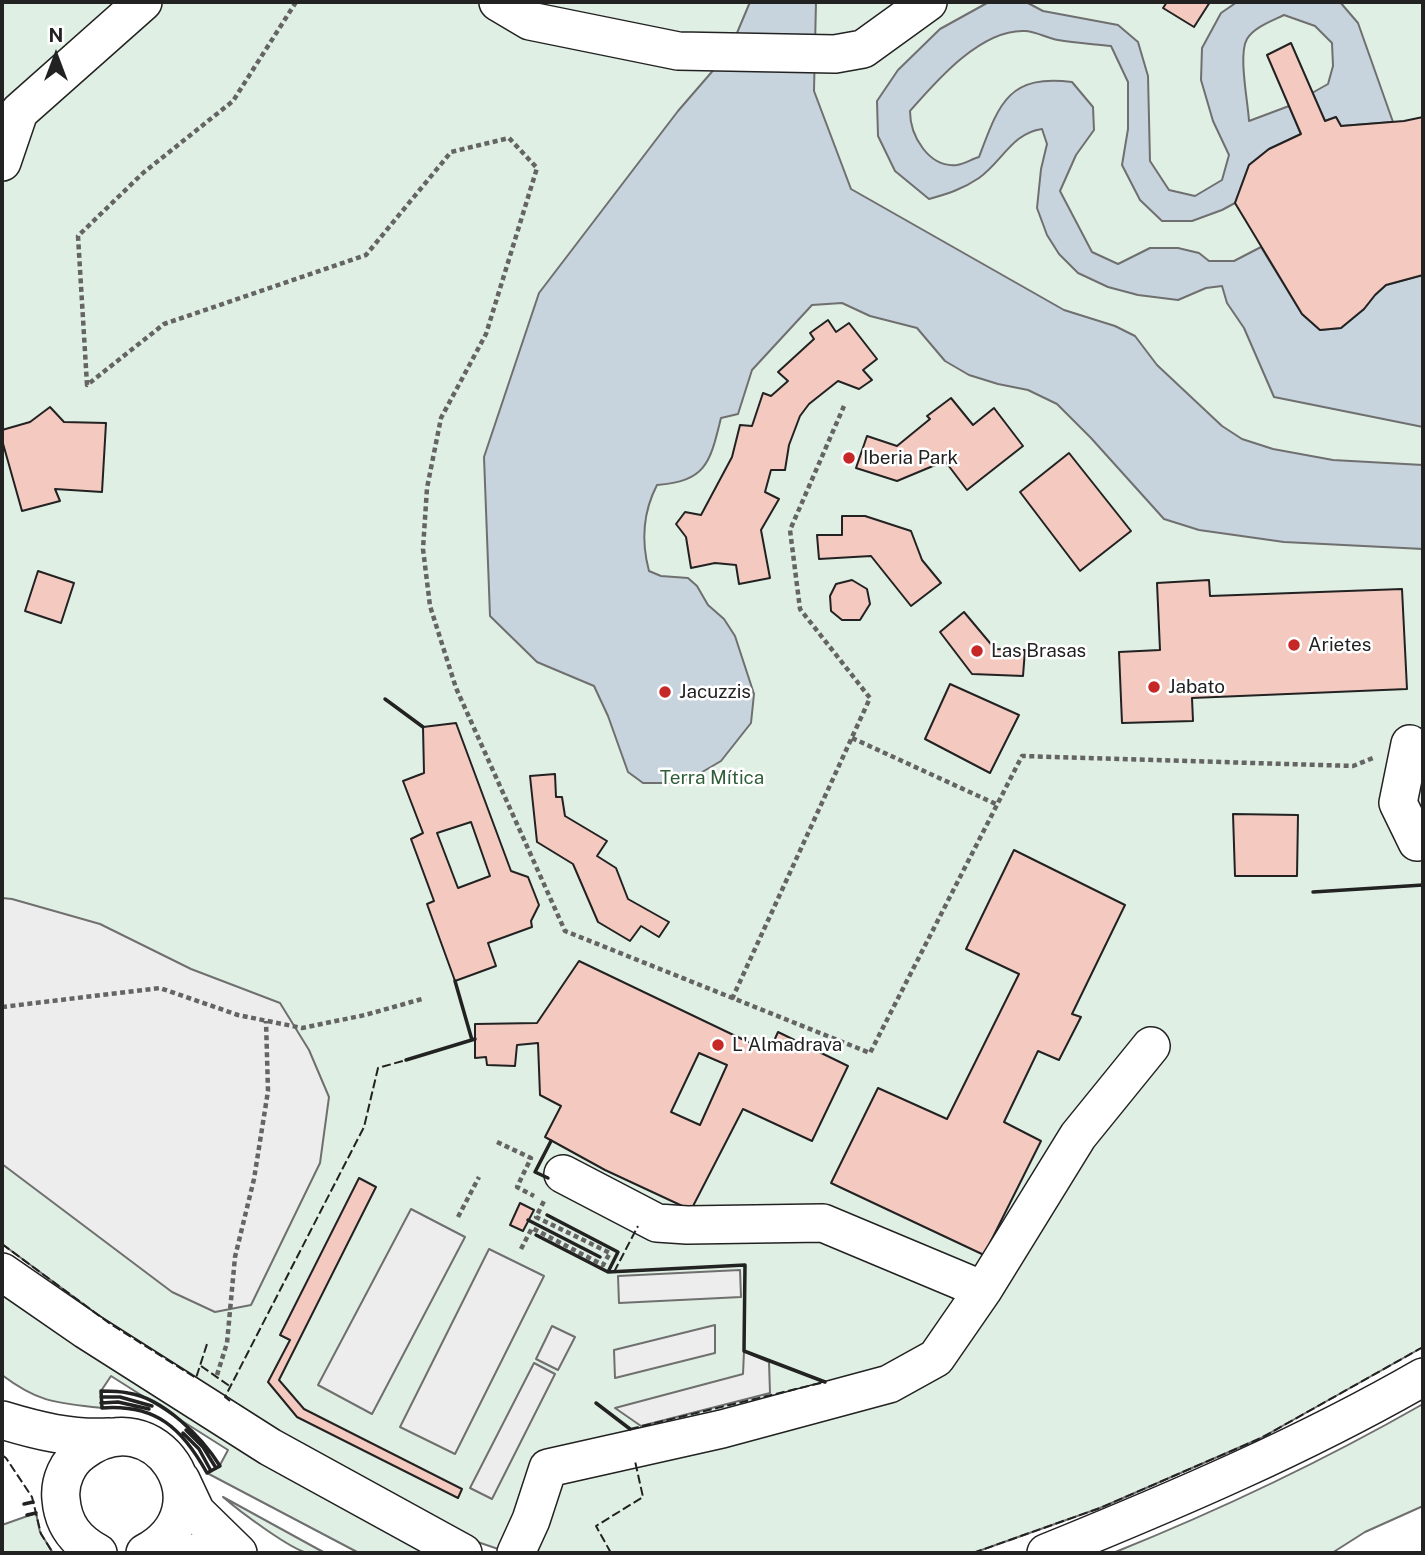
<!DOCTYPE html>
<html>
<head>
<meta charset="utf-8">
<style>
  body { margin:0 }
  #map { position:relative; width:1425px; height:1555px; overflow:hidden; background:#fff; font-family:"Public Sans",sans-serif }
  canvas { display:block }
  .frame { position:absolute; inset:0; border:4px solid #222; pointer-events:none }
  .north { position:absolute; left:21px; top:21px; width:70px; height:70px; -webkit-text-stroke:5px #fff; paint-order:stroke; rotate:0deg; font-size:19px; font-weight:700; line-height:28px; text-align:center; color:#222 }
  .north::after { content:''; display:block; margin:auto; width:24px; height:32px; background:#222; clip-path:polygon(50% 0,100% 100%,50% 72%,0 100%) }
</style>
</head>
<body>
<div id="map">
<canvas width="1425" height="1555"></canvas>
<div class="frame"></div>
<div class="north">N</div>
</div>
<script>
const context = document.querySelector('canvas').getContext('2d');
context.lineJoin = 'round';
function paint(path, color) { context.fillStyle = color; context.fill(path, 'evenodd'); }
function strokePath(path, color, width, dash) { context.strokeStyle = color; context.lineWidth = width; context.lineCap = dash ? 'butt' : 'round'; context.setLineDash(dash || []); context.stroke(path); }
function drawText(font, color, halo, rows, align = 'center') {
  context.font = font + ' "Public Sans",sans-serif'; context.lineWidth = 5; context.setLineDash([]); context.textBaseline = 'middle'; context.strokeStyle = halo; context.fillStyle = color; for (const [text, x, y, turn = 0] of rows) {
    context.save(); context.translate(x, y); context.rotate((+turn || 0) * Math.PI / 180); context.textAlign = isNaN(turn) ? turn : align; if (halo) context.strokeText(text, 0, 0); context.fillText(text, 0, 0); context.restore();
  }
}
const green = new Path2D(`
  M 2,2 L 1423,2 L 1423,1347 L 1261,1438 L 1100,1508 L 973,1553 L 510,1553 L 451,1533 L 289,1439 L 109,1323 L 2,1244 Z
  M 2,1292 L 426,1553 L 359,1553 L 207,1473 L 220,1465 L 228,1450 L 111,1376 L 101,1391 L 102,1408 C 57,1403 39,1403 2,1375 Z
  M 1423,1404 L 1423,1506 L 1365,1532 L 1332,1553 L 1113,1553 C 1220,1510 1323,1461 1423,1404 Z
  M 223,1497 L 325,1553 C 320,1553 313,1554 308,1553 C 291,1550 238,1510 223,1497 Z
  M 36,1513 L 40,1532 L 53,1553 L 2,1553 L 2,1525 Z`);
paint(green, '#e0efe3');
strokePath(green, '#6f6f6f', 2);
const parking = new Path2D(`
  M 2,898 L 12,899 L 100,924 L 191,969 L 280,1003 L 309,1050 L 329,1097 L 320,1163 L 251,1305 L 215,1312 L 172,1292 L 2,1164 Z
  M 411,1209 L 465,1237 L 372,1414 L 318,1385 Z
  M 489,1249 L 544,1276 L 455,1454 L 400,1427 Z
  M 740,1270 L 741,1297 L 619,1303 L 618,1276 Z
  M 715,1325 L 715,1353 L 615,1378 L 614,1350 Z
  M 552,1326 L 575,1337 L 558,1370 L 536,1359 Z
  M 744,1351 L 769,1362 L 770,1393 L 641,1426 L 615,1408 L 743,1374 Z
  M 534,1363 L 555,1374 L 492,1499 L 470,1488 Z`);
paint(parking, '#ededed');
strokePath(parking, '#6f6f6f', 2);
const water = new Path2D(`
  M 750,2 L 816,2 L 814,91 L 851,189 L 1064,310 L 1115,326 L 1135,336 L 1157,365 L 1222,426 L 1242,439 L 1273,449 L 1333,460 L 1423,465 L 1423,549 L 1284,542 L 1199,530 L 1164,519 L 1091,438 L 1057,404 L 1028,390 L 998,384 L 969,375 L 945,361 L 917,328 L 870,316 L 842,303 L 812,305 L 752,370 L 738,414 L 721,418 C 710,462 707,481 657,485 C 643,512 641,541 649,571 L 661,576 L 688,578 L 697,586 L 708,605 L 724,619 L 735,636 L 754,694 L 751,723 L 721,761 L 692,778 L 676,783 L 643,783 L 628,772 L 608,716 L 594,686 L 537,662 L 490,616 L 484,457 L 539,293 L 678,111 L 729,52 Z
  M 999,2 L 1026,2 L 1043,11 L 1118,25 L 1138,42 L 1148,76 L 1150,161 L 1169,190 L 1195,196 L 1222,180 L 1229,155 L 1213,121 L 1201,80 L 1202,48 L 1221,13 L 1237,2 L 1340,2 L 1358,23 L 1393,122 L 1341,126 L 1336,117 L 1325,121 L 1312,93 L 1328,84 L 1333,66 L 1332,43 L 1315,26 L 1284,15 C 1272,21 1254,27 1247,39 C 1238,54 1248,102 1249,121 L 1289,106 L 1301,134 L 1269,149 L 1249,165 L 1235,203 L 1222,210 L 1192,221 L 1162,221 L 1140,200 L 1122,165 L 1128,129 L 1128,82 L 1111,46 C 1094,44 1075,43 1058,40 C 1047,38 1037,32 1026,31 C 982,28 937,80 910,111 C 910,136 929,168 957,165 C 964,164 972,159 979,157 C 999,104 1008,74 1072,82 L 1093,107 L 1094,130 L 1076,155 L 1060,191 L 1092,252 L 1118,264 L 1150,248 L 1178,248 L 1199,253 L 1209,261 L 1234,261 L 1261,247 L 1302,314 L 1320,330 L 1341,328 L 1364,309 L 1375,295 L 1386,285 L 1423,275 L 1423,427 L 1274,397 L 1244,328 L 1227,303 L 1222,286 L 1206,288 L 1178,300 L 1138,295 L 1108,287 L 1078,273 L 1059,254 L 1047,235 L 1037,208 L 1041,169 L 1047,144 L 1042,129 C 1012,133 1002,162 979,178 C 963,189 947,194 929,199 L 895,171 L 878,136 L 877,101 L 898,70 L 940,29 L 987,3 Z`);
paint(water, '#c7d3dd');
strokePath(water, '#6f6f6f', 2);
const building = new Path2D(`
  M 1167,2 L 1210,2 L 1194,27 L 1163,8 Z
  M 1291,43 L 1325,121 L 1336,117 L 1341,126 L 1404,121 L 1423,117 L 1423,275 L 1386,285 L 1375,295 L 1364,309 L 1341,328 L 1320,330 L 1302,314 L 1235,203 L 1249,165 L 1269,149 L 1301,134 L 1267,55 Z
  M 828,320 L 836,332 L 849,323 L 877,359 L 863,370 L 872,380 L 859,389 L 838,381 L 809,404 L 800,416 L 789,445 L 785,470 L 771,470 L 765,492 L 779,499 L 761,530 L 770,578 L 739,584 L 736,565 L 715,563 L 691,568 L 686,537 L 676,524 L 685,512 L 701,515 L 732,457 L 740,425 L 752,426 L 763,393 L 771,396 L 788,381 L 778,372 L 814,339 L 810,333 Z
  M 951,398 L 973,425 L 994,408 L 1023,446 L 967,490 L 945,461 L 897,481 L 856,468 L 867,436 L 897,446 L 930,419 L 927,416 Z
  M 50,407 L 64,422 L 106,423 L 102,492 L 55,489 L 60,501 L 22,511 L 2,440 L 2,430 L 30,422 Z
  M 1069,453 L 1131,531 L 1080,571 L 1020,492 Z
  M 842,516 L 865,516 L 911,531 L 922,560 L 941,583 L 911,606 L 871,556 L 819,559 L 817,535 L 842,535 Z
  M 38,571 L 74,583 L 61,623 L 25,611 Z
  M 852,580 L 867,589 L 870,604 L 860,620 L 842,620 L 831,611 L 830,596 L 836,584 Z
  M 1209,580 L 1210,596 L 1402,589 L 1407,689 L 1192,698 L 1193,721 L 1122,723 L 1119,652 L 1160,650 L 1157,583 Z
  M 964,612 L 995,649 L 1025,650 L 1023,676 L 972,674 L 940,632 Z
  M 950,684 L 1019,715 L 990,773 L 925,739 Z
  M 456,723 L 511,871 L 528,877 L 539,905 L 531,921 L 532,927 L 488,943 L 496,966 L 455,981 L 427,904 L 434,901 L 411,839 L 423,833 L 403,781 L 424,773 L 423,727 ZM 471,822 L 490,876 L 458,888 L 437,833 Z
  M 555,774 L 556,797 L 562,797 L 565,816 L 607,841 L 597,856 L 616,868 L 628,899 L 669,922 L 659,937 L 641,926 L 630,941 L 598,922 L 573,864 L 537,842 L 530,776 Z
  M 1233,814 L 1298,815 L 1297,876 L 1235,876 Z
  M 1014,850 L 1125,905 L 1072,1014 L 1081,1017 L 1059,1060 L 1038,1051 L 1004,1122 L 1041,1141 L 984,1255 L 831,1183 L 878,1088 L 947,1119 L 1019,974 L 966,949 Z
  M 579,961 L 769,1052 L 778,1032 L 848,1066 L 812,1141 L 743,1109 L 691,1210 L 605,1170 L 545,1137 L 561,1106 L 540,1095 L 538,1043 L 517,1045 L 515,1066 L 487,1065 L 486,1057 L 475,1058 L 475,1024 L 537,1023 ZM 699,1053 L 727,1065 L 700,1125 L 671,1112 Z
  M 359,1178 L 376,1187 L 279,1380 L 304,1409 L 462,1489 L 458,1498 L 297,1417 L 268,1382 L 290,1340 L 280,1335 Z
  M 520,1203 L 534,1210 L 523,1231 L 510,1225 Z`);
paint(building, '#f3c9c0');
strokePath(building, '#222', 2);
const minor = new Path2D(`
  M 498,2 L 530,21 L 678,51 L 835,54 L 863,49 L 928,2
  M 2,162 L 19,112 L 143,2
  M 1410,744 L 1398,803 L 1417,842 L 1423,841
  M 563,1174 L 657,1223 L 687,1225 L 823,1223 L 983,1290
  M 2,1272 L 86,1330 L 270,1447 L 463,1553
  M 2,1420 C 38,1431 71,1439 109,1437
  M 181,1480 L 196,1512 L 238,1553
  M 148,1552 L 200,1553
  M 98,1553 C 76,1541 63,1525 61,1499 C 59,1481 68,1462 82,1452 C 154,1396 229,1508 145,1553
  M 516,1553 L 531,1520 L 548,1468 L 722,1429 L 889,1384 L 936,1358 L 983,1290 L 1078,1136 L 1151,1046
  M 1046,1553 C 1174,1501 1303,1446 1423,1377`);
strokePath(minor, '#222', 40);
strokePath(new Path2D(`
  M 296,2 L 233,101 L 143,173 L 78,236 L 87,385 L 164,324 L 366,255 L 451,152 L 509,138 L 537,168 L 486,334 L 441,418 L 427,488 L 423,549 L 430,606 L 456,688 L 565,931 L 870,1053 L 1022,756 L 1353,766 L 1373,758
  M 852,738 L 998,805
  M 732,999 L 870,698 L 800,609 L 790,530 L 844,406
  M 2,1007 L 160,988 L 238,1015 L 302,1028 L 365,1015 L 422,999
  M 497,1142 L 531,1158 L 517,1187 L 534,1196
  M 458,1217 L 479,1177
  M 521,1249 L 532,1228 L 603,1265 L 610,1253 L 536,1217 L 544,1201
  M 217,1375 L 227,1343 L 235,1257 L 254,1179 L 268,1091 L 266,1021`), '#646464', 4.5, [5, 3.5]);
strokePath(minor, '#fff', 37);
strokePath(new Path2D(`
  M 2,1244 L 109,1323 L 196,1378 L 208,1341
  M 614,1272 L 638,1226
  M 201,1366 L 231,1387
  M 230,1401 L 225,1397 L 364,1127 L 378,1068 L 406,1060
  M 630,1429 L 825,1382
  M 2,1455 L 6,1458 L 32,1497 L 41,1534 L 53,1553
  M 611,1553 L 596,1526 L 643,1497 L 635,1461
  M 973,1553 L 1100,1508 L 1261,1438 L 1423,1347`), '#222', 2, [9, 3.5]);
strokePath(new Path2D(`
  M 385,699 L 423,727
  M 1313,892 L 1423,885
  M 455,981 L 472,1040
  M 406,1060 L 475,1039
  M 548,1178 L 535,1172 L 551,1141
  M 528,1220 L 600,1257
  M 536,1235 L 608,1272 L 618,1252 L 547,1215
  M 608,1272 L 745,1265 L 744,1351 L 825,1382
  M 101,1391 C 110,1391 119,1391 128,1393 C 163,1398 202,1437 220,1466 L 207,1473 C 182,1428 156,1404 102,1408 Z
  M 101,1397 L 120,1397 L 152,1406
  M 101,1403 L 118,1402 L 149,1409
  M 596,1403 L 630,1429
  M 186,1430 L 203,1447 L 216,1468
  M 183,1433 L 199,1449 L 211,1471
  M 24,1504 L 33,1502
  M 27,1515 L 36,1513`), '#222', 3.5);
for (const [x, y, r, color] of [
  [849,458,7,"#c62828"],
  [1294,645,7,"#c62828"],
  [977,651,7,"#c62828"],
  [1154,687,7,"#c62828"],
  [665,692,7,"#c62828"],
  [718,1045,7,"#c62828"]
]) { const dot = new Path2D(); dot.arc(x, y, r, 0, 2 * Math.PI); context.fillStyle = color; context.fill(dot); strokePath(dot, '#fff', 2.5); }
drawText('19px', '#222', '#fff', [
  ["Iberia Park",863,458],
  ["Arietes",1308,645],
  ["Las Brasas",991,651],
  ["Jabato",1168,687],
  ["Jacuzzis",679,692],
  ["L'Almadrava",732,1045]
], 'left');
drawText('19px', '#2f5e38', '#fff', [
  ["Terra Mítica",712,778]
]);
</script>
</body>
</html>
